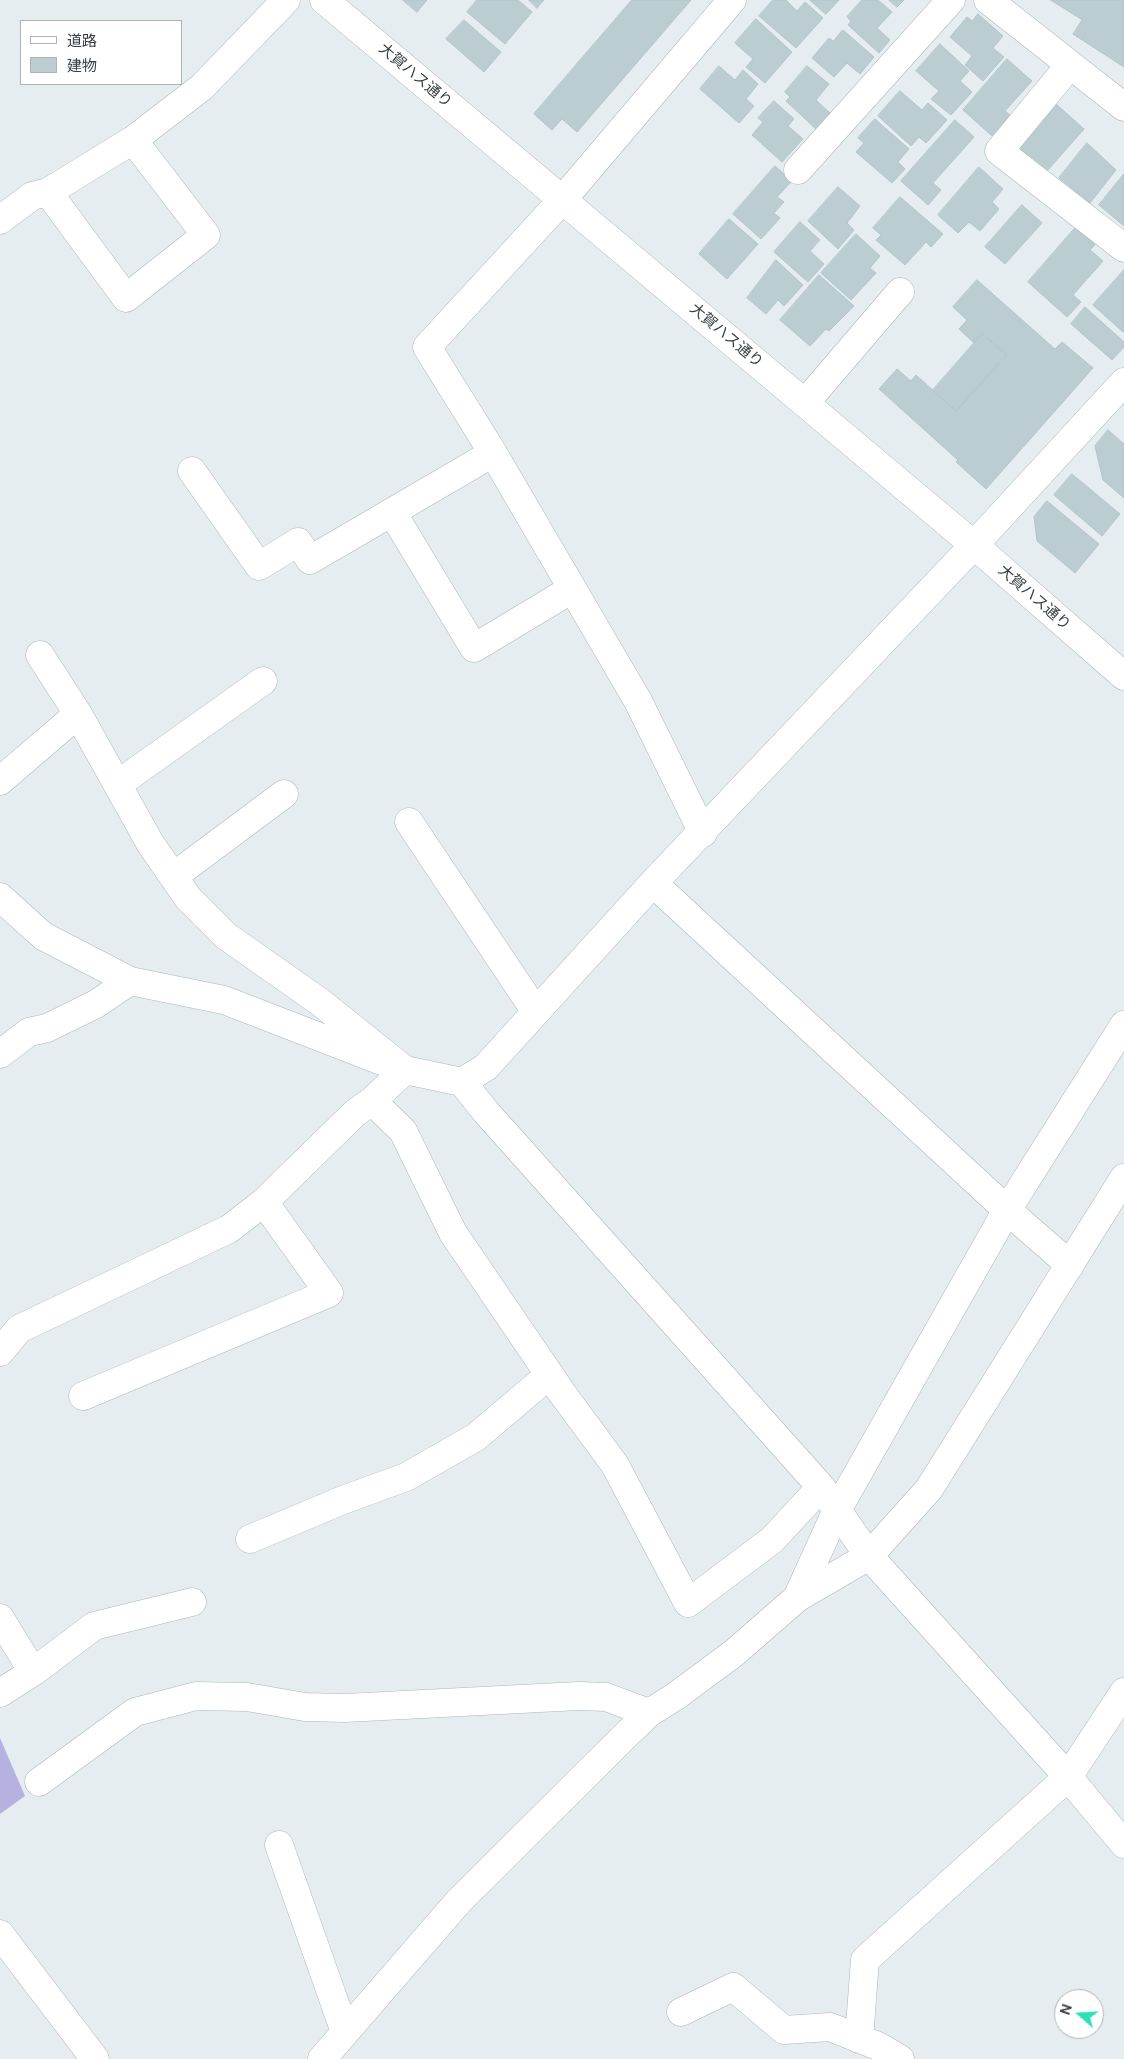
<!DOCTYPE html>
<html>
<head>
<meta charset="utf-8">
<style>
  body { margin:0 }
  #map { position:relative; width:1124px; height:2059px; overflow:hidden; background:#e6edf1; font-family:"DM Sans","Noto Sans JP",sans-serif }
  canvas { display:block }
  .legend { position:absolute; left:20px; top:20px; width:162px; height:65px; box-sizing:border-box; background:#fff; border:1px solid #afb3b4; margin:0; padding:6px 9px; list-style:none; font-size:15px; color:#364043 }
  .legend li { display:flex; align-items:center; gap:10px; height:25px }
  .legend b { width:25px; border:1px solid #afb3b4 }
  .north { position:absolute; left:1054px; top:1989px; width:50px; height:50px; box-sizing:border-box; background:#fff; border:1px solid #afb3b4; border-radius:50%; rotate:289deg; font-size:14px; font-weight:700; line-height:20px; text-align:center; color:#364043 }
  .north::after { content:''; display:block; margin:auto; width:18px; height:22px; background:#2be2b6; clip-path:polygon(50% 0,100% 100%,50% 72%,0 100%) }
</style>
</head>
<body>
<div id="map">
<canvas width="1124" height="2059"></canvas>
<ul class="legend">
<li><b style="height:6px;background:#fff"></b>道路</li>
<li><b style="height:14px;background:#bccdd1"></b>建物</li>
</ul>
<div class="north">N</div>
</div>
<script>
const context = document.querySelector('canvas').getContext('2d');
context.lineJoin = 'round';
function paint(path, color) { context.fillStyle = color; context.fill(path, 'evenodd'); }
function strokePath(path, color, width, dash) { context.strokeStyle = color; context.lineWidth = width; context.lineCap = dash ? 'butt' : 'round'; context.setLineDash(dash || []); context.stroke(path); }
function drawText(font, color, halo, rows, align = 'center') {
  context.font = font + ' "DM Sans","Noto Sans JP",sans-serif'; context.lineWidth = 4; context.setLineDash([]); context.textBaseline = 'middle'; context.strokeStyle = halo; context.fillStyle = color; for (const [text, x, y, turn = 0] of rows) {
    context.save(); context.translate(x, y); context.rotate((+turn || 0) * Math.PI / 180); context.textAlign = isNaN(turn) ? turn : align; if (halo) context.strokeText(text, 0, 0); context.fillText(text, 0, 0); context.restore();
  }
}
paint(new Path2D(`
  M 0,1738 L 25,1796 L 0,1814 Z`), '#b5b2e1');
const building = new Path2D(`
  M 403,0 L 427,0 L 417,12 Z
  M 477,0 L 518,0 L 532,12 L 505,44 L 467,12 Z
  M 529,0 L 544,0 L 537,8 Z
  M 632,0 L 691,0 L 577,132 L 562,119 L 552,130 L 534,114 Z
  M 773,0 L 786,0 L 797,11 L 805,2 L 823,18 L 796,48 L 759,16 Z
  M 810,0 L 839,0 L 826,14 Z
  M 862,0 L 878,0 L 892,12 L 877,28 L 890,40 L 879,53 L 848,25 L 851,21 L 847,17 Z
  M 889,0 L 904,0 L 897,7 Z
  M 1051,0 L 1124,0 L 1124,67 L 1073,34 L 1082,20 Z
  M 978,14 L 1003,36 L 993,48 L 1004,57 L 983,81 L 965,65 L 972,56 L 950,37 L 967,17 L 972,21 Z
  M 756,19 L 792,52 L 765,83 L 746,67 L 753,59 L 735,43 Z
  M 464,20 L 501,52 L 484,72 L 446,39 Z
  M 843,30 L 874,57 L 860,74 L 847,63 L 834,77 L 812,58 L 829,38 L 833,41 Z
  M 940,44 L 969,71 L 960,81 L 972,92 L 951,115 L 931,99 L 939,91 L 916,71 Z
  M 1007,59 L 1032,81 L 1005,111 L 1010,115 L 992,136 L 963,110 Z
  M 719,66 L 735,80 L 743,70 L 758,84 L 746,99 L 754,106 L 739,123 L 700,89 Z
  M 807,66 L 829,84 L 816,100 L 830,113 L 816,129 L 786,101 L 790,97 L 785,92 Z
  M 900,91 L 922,110 L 928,103 L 947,120 L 926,143 L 919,137 L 911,146 L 878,116 Z
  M 774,101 L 794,119 L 788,126 L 803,139 L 782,162 L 752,135 L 763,122 L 758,118 Z
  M 1055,103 L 1084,129 L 1046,172 L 1017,146 Z
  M 875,119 L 909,149 L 898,162 L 905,169 L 892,183 L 856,152 L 864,143 L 858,138 Z
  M 955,120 L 974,137 L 933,183 L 941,190 L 928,205 L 901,181 Z
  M 1087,143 L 1116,170 L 1090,203 L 1059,178 Z
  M 775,166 L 792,181 L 777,197 L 784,202 L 774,213 L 780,218 L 761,239 L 733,214 Z
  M 979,167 L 1003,189 L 992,202 L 999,209 L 980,231 L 969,222 L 958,233 L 938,215 Z
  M 1124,174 L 1124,226 L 1099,205 Z
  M 838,187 L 860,206 L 847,223 L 854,230 L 838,249 L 808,221 Z
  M 900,197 L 943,234 L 931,247 L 926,242 L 905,265 L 876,240 L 881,235 L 873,228 Z
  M 1022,205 L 1042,223 L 1005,264 L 985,247 Z
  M 729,219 L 758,244 L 727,279 L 699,254 Z
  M 800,222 L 820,240 L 810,251 L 824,264 L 808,282 L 774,252 Z
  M 1076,227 L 1095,245 L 1090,250 L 1103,261 L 1073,295 L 1081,302 L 1067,317 L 1028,282 Z
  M 856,234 L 880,256 L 870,268 L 876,273 L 851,300 L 821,273 Z
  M 776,260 L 803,285 L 784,306 L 778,300 L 766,314 L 747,298 Z
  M 1124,270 L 1124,331 L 1123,332 L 1093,305 Z
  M 819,275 L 854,306 L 829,331 L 826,329 L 810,346 L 780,320 Z
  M 977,280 L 1055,349 L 1062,342 L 1093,368 L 986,489 L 956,462 L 958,460 L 879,389 L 897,369 L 911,381 L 916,375 L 956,411 L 1007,355 L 982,333 L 974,343 L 959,329 L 967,320 L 953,307 Z
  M 1085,307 L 1124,342 L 1124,347 L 1112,360 L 1071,324 Z
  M 982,334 L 1006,355 L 956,411 L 933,390 Z
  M 1108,430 L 1124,444 L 1124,498 L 1103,480 L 1095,446 Z
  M 1072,474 L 1120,514 L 1102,536 L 1054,495 Z
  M 1047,501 L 1099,544 L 1075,573 L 1037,541 L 1034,517 Z`);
paint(building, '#bccdd1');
strokePath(building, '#b0c5cb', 1);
const minor = new Path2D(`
  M 988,0 L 1124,107
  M 1070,65 L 999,151 L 1124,248
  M 798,170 L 951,0
  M 48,192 L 126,298 L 206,235 L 133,140
  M 563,199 L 427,347 L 493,453 L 638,701 L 703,833
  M 0,220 L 32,196 L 48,192 L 133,140 L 202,87 L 286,0
  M 805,403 L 900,292
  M 192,471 L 259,566 L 298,542 L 310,560 L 493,453
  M 392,512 L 474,648 L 572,589
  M 0,781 L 78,714
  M 118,784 L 263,681
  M 409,822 L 536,1012
  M 174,876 L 284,794
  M 653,883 L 1007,1210 L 1070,1265
  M 0,897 L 43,936 L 130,981 L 224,1000 L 405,1070 L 462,1082 L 486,1112 L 821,1487 L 869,1556 L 1068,1777 L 1124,1844
  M 0,1054 L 29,1032 L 47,1028 L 96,1004 L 130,981
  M 462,1082 L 486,1067 L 653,883 L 974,545 L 1124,382
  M 372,1101 L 403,1131 L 453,1233 L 562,1393 L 615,1465 L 688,1603 L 772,1540 L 821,1487
  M 0,1352 L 19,1329 L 229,1229 L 264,1202 L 355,1113 L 372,1101 L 405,1070 L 320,1002 L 226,936 L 188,898 L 150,843 L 78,714 L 40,655
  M 83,1396 L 329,1293 L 264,1202
  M 250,1539 L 343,1500 L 406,1477 L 476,1437 L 549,1375
  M 0,1618 L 33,1672
  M 0,1693 L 33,1672 L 94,1626 L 192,1602
  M 39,1782 L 135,1712 L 196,1696 L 247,1697 L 305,1707 L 345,1708 L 579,1696 L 606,1697 L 649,1713
  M 279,1845 L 345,2032
  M 0,1934 L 95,2059
  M 681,2012 L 733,1987 L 784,2030 L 830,2027 L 878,2046 L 900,2059
  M 859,2039 L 865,1960 L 1068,1777 L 1124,1692
  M 322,2059 L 459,1901 L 625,1736 L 649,1713 L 676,1696 L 734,1653 L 797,1598`);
const tertiary = new Path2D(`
  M 324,0 L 974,545 L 1124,676
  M 563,199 L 732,0
  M 797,1598 L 836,1512 L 1007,1210 L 1124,1025
  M 797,1598 L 869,1556 L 929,1489 L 1124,1178`);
strokePath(minor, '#a9b6bb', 29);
strokePath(tertiary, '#a9b6bb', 29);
strokePath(minor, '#fff', 28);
strokePath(tertiary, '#fff', 28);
drawText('15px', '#364043', '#fff', [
  ["大賀ハス通り",415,76,40],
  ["大賀ハス通り",726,336,40],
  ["大賀ハス通り",1034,598,41]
]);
</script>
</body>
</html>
